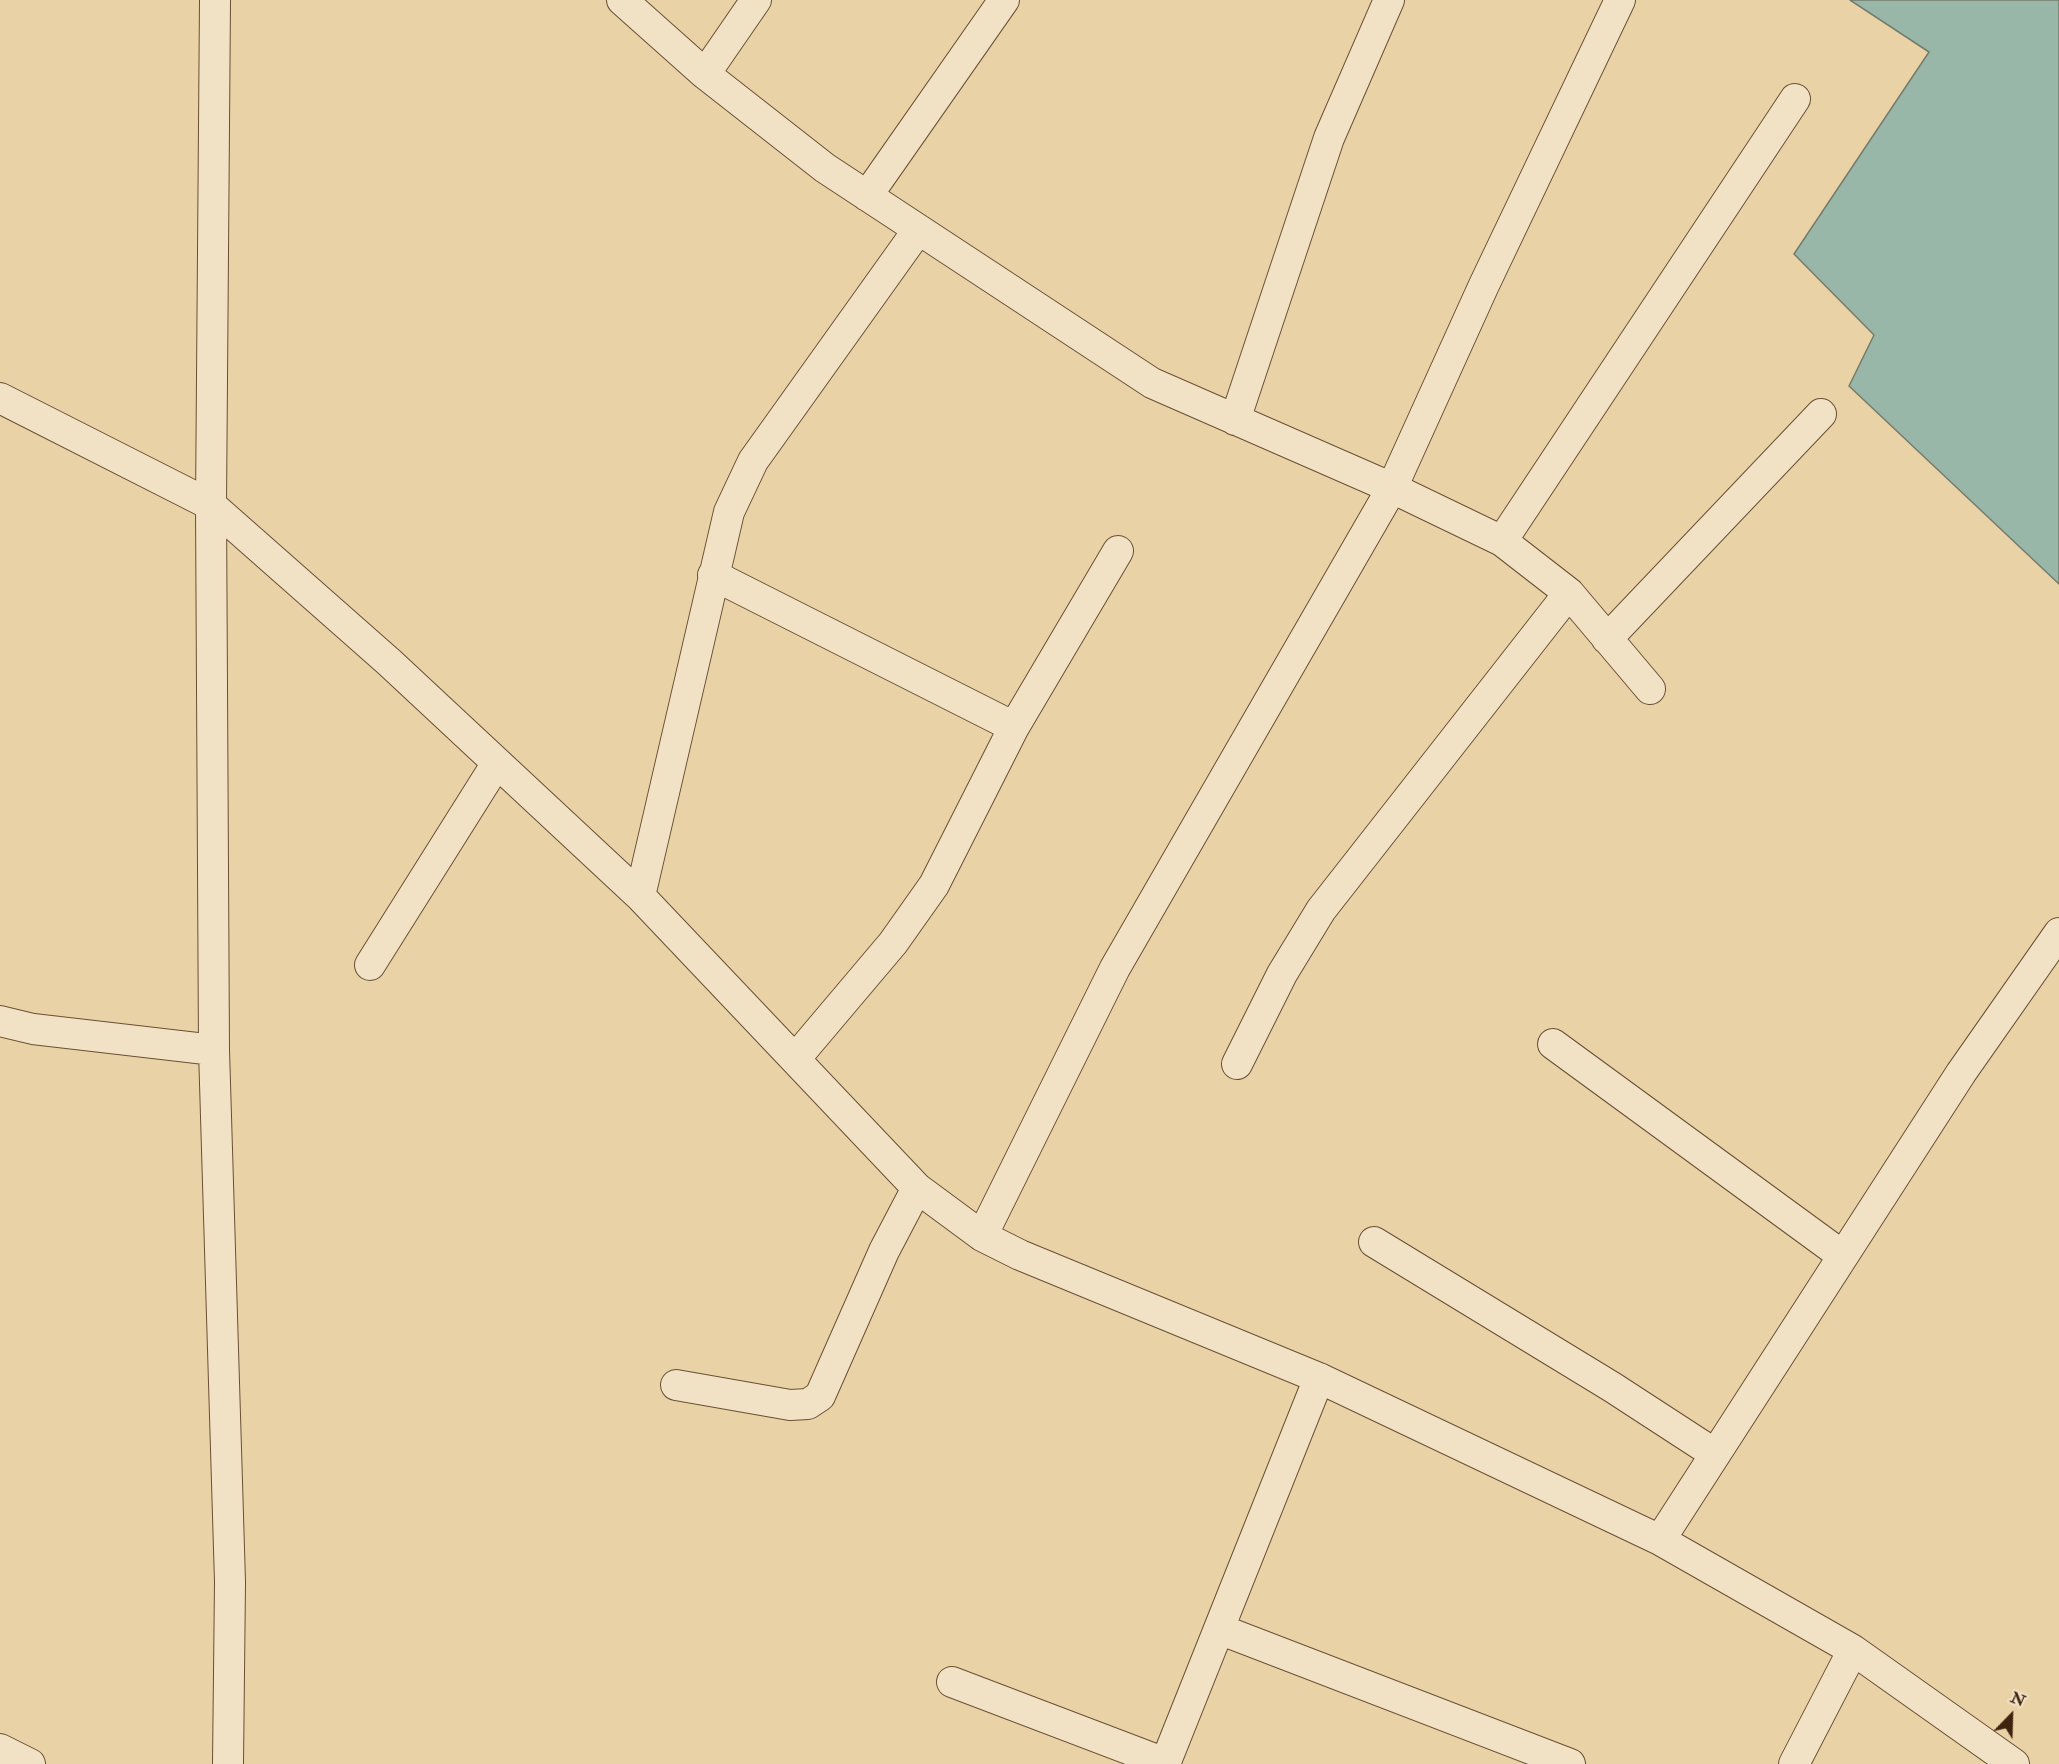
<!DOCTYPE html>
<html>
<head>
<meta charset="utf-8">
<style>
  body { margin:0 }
  #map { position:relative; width:2059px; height:1764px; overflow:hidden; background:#ead2a7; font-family:"IM FELL Double Pica",serif }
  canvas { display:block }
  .north { position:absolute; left:1981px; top:1686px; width:60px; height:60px; -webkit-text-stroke:4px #f1e2c6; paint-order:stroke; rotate:23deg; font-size:16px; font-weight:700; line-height:24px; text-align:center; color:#40230e }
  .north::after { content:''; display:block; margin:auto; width:21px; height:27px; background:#40230e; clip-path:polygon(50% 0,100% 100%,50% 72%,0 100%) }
</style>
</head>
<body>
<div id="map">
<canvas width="2059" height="1764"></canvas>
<div class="north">N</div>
</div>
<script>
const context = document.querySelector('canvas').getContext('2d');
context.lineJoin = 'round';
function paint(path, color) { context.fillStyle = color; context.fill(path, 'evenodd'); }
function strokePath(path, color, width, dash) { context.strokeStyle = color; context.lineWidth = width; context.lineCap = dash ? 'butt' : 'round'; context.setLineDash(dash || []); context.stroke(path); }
const water = new Path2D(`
  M 1850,0 L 2059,0 L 2059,584 L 1849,386 L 1874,335 L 1794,254 L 1929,52 Z`);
paint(water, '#98b7a9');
strokePath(water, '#757c6b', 1.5);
const minor = new Path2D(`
  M 215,0 L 211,505 L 214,1050 L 230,1582 L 228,1764
  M 622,0 L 705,74 L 825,168 L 1152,383 L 1392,488 L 1502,541 L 1569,593 L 1650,689
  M 705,74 L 756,0
  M 867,196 L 1004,0
  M 0,398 L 211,505 L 389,662 L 640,896 L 917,1188 L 982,1236 L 1020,1255 L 1319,1378 L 1660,1540 L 1853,1650 L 2014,1764
  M 1235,420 L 1329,138 L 1389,0
  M 1502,541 L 1795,99
  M 713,575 L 1014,727
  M 1607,639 L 1821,414
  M 640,896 L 729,512 L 753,461 L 918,230
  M 370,965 L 497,763
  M 0,1021 L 33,1029 L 214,1050
  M 1553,1044 L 1843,1256
  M 795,1059 L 893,943 L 934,885 L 1014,727 L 1118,551
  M 1237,1064 L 1282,974 L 1321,910 L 1569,593
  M 982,1236 L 1115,968 L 1392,488 L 1484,285 L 1620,0
  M 1374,1242 L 1612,1387 L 1715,1454
  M 676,1385 L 790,1405 L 808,1404 L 820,1396 L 884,1251 L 917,1188
  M 1660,1540 L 1961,1073 L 2059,933
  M 1219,1629 L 1570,1764
  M 952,1682 L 1165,1763
  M 0,1749 L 30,1764
  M 1165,1764 L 1319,1378
  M 1794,1764 L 1853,1650`);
strokePath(minor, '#6a4f34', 32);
strokePath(minor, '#f1e2c6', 30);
</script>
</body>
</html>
